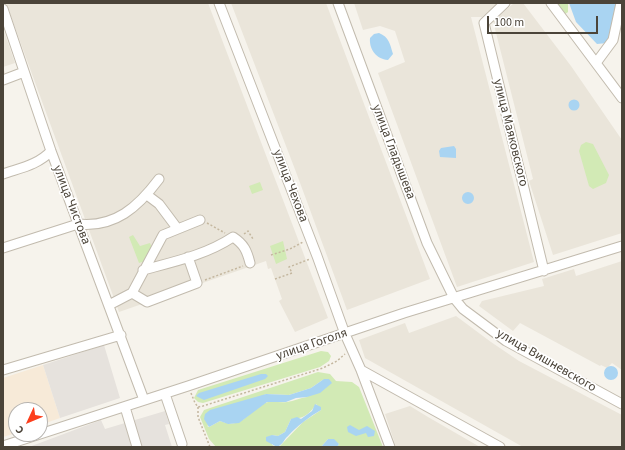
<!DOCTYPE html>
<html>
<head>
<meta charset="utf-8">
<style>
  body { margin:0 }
  #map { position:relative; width:625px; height:450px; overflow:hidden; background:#f6f3ec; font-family:"Source Sans 3",sans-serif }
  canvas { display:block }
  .frame { position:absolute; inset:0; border:4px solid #4b4439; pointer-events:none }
  .north { position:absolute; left:8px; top:402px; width:40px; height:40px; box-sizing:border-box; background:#fff; border:1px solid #b7b4b0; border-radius:50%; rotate:226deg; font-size:11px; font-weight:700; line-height:16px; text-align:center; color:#4b4439 }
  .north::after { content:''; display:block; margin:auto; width:14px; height:18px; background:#fc3f1d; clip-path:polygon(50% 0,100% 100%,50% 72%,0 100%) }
  .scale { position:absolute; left:487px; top:16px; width:111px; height:18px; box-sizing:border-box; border:2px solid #4b4439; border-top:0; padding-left:5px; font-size:12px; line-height:14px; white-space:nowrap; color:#4b4439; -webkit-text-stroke:3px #fff; paint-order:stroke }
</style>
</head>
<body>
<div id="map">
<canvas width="625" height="450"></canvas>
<div class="frame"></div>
<div class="north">С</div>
<div class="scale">100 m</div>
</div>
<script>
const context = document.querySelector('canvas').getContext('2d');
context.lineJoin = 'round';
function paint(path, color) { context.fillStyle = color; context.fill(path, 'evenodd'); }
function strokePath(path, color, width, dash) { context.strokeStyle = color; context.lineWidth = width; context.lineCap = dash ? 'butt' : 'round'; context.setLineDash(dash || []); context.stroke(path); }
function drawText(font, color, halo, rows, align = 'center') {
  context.font = font + ' "Source Sans 3",sans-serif'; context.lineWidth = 3.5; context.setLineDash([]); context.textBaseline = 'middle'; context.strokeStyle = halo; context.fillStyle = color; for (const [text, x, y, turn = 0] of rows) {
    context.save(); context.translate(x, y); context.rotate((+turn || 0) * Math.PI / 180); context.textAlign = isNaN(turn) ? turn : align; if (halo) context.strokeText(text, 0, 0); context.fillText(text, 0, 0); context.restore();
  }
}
paint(new Path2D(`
  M 6,3 L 208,3 L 328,318 L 295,332 L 279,301 L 282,299 L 271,268 L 268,269 L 266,261 L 119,312 Z
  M 231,3 L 326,3 L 430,279 L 347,310 L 296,172 Z
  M 354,3 L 498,3 L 482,17 L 471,17 L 534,262 L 457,287 L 378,73 L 405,62 L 395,31 L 380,26 L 363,30 Z
  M 514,3 L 523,3 L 571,66 L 622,140 L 622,233 L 553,255 L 529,181 L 533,179 L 493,21 Z
  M 3,28 L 15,63 L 3,67 L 5,73 L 3,74 Z
  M 622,261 L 622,370 L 612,363 L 607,368 L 601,365 L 600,366 L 520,323 L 513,331 L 479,306 L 482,301 L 544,286 L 542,279 L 574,269 L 576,276 Z
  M 456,316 L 491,342 L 519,361 L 622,415 L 622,447 L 523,447 L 365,358 L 359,340 L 405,323 L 409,333 Z
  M 410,406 L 428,417 L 480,447 L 396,447 L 385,414 Z`), '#eae5da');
paint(new Path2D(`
  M 43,365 L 60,418 L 40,425 L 40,410 L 16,410 L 16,433 L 3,437 L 3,378 Z`), '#f7ead8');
paint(new Path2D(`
  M 104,345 L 120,398 L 60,418 L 43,365 Z
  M 165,411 L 169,424 L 165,425 L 172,447 L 29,447 L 101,420 L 105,429 Z`), '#e6e2dd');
paint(new Path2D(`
  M 554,3 L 568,3 L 568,12 L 564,15 Z
  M 586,142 L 593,144 L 609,175 L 606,183 L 593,189 L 589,186 L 579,151 L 581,145 Z
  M 260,182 L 263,190 L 252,194 L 249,186 Z
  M 133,235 L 140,246 L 150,243 L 156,258 L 139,263 L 129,237 Z
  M 283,241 L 287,259 L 276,264 L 270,246 Z
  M 321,351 L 328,352 L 331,356 L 329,361 L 320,367 L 203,403 L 198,402 L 194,398 L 198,390 Z
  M 318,372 L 330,374 L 336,381 L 352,382 L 359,387 L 383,447 L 337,447 L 339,444 L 328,439 L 321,447 L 279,447 L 303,422 L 321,410 L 316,404 C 310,414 303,419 291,419 L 285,432 L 278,436 L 272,435 L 272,445 L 277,447 L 216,447 L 209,439 L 200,417 L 204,410 ZM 324,379 L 307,397 C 300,398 294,401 287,402 C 281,403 274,401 268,402 C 248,408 245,431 220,421 L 209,427 L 207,426 L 266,394 L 289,395 L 311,388 Z`), '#d2eab5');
paint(new Path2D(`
  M 569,3 L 616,3 L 611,37 L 607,43 L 597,44 L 576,22 Z
  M 379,33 C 389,37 390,44 393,54 L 388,60 C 376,59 369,49 370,38 L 374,34 Z
  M568.5 105a5.5 5.5 0 1 1 11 0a5.5 5.5 0 1 1-11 0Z
  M 454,146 L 456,149 L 456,158 L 440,157 L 439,151 L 441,148 Z
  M462 198a6 6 0 1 1 12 0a6 6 0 1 1-12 0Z
  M604 373a7 7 0 1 1 14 0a7 7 0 1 1-14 0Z
  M 261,374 L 266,374 L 268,376 L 265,379 L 204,400 L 196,396 L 199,393 Z
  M 324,379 L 329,379 L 332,383 L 320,393 L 307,397 L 296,398 L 286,402 L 267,402 L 239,423 L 228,424 L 220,421 L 209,427 L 204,419 L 205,414 L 210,410 L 266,394 L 289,395 L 311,388 Z
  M 315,404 L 321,407 L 321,410 C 309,417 297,426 288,436 C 283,440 284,444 277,447 L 266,441 L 266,437 L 272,435 L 278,436 L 285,432 L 291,419 L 297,417 L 301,419 L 312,411 Z
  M 350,425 L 359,430 L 367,426 L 375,431 L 374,436 L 368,437 L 366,433 L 356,436 L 348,432 L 347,427 Z
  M 328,439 L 334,439 L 339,444 L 337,447 L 321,447 Z`), '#a9d4f2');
const minor = new Path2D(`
  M 219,3 L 317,256 L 345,334 L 361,370 L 500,447
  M 338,3 L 427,243 L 454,298 L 463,309 L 506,341 L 622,404
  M 505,3 L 484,23 L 544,271
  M 551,3 L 622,98
  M 3,9 L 51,151 L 144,400
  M 596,63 L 613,40 L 621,3
  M 3,80 L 24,72
  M 3,174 C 20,168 38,165 51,151
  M 147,195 L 159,204 L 177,228
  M 3,248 L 78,224 C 115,228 138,207 159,179
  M 143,270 C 173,262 206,255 233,237 C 244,244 247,251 250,263
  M 132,293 L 147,302 L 197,283 L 188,257
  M 109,305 L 132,293 L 163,235 L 200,220
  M 3,370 L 121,335
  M 361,370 L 390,447
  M 165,394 L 182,444
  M 125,407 L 137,447
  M 3,446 L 188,386 L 404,313 L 622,246`);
strokePath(minor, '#c2bbae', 11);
strokePath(new Path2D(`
  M 207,223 L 225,233
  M 244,234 L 248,231 L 253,239
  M 271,255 L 290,249 L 303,242
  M 275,279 L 292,273 L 289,267 L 310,259
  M 205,280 L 243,266
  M 191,393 L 195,403 L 198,407 L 203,406 L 323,368 L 337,361 L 345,354
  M 198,407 L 198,417 L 210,447`), '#c4b79f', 1.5, [2, 2]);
strokePath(minor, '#fff', 9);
drawText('13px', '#4b4439', '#fff', [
  ["улица Маяковского",510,133,76],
  ["улица Гладышева",393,152,69],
  ["улица Чехова",290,186,69],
  ["улица Чистова",71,205,69],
  ["улица Гоголя",312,345,-19],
  ["улица Вишневского",546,361,30]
]);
</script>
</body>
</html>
